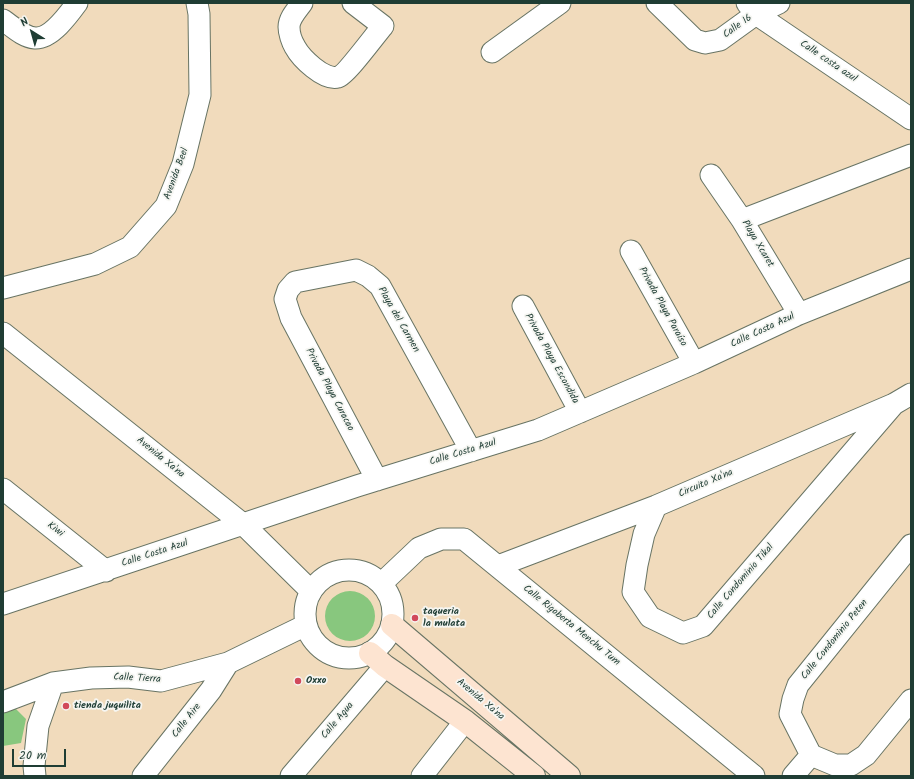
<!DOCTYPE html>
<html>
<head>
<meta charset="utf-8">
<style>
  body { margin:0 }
  #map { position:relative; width:914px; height:779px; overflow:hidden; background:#f1dbbc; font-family:Kalam,sans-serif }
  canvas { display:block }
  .frame { position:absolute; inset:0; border:4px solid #1f3d34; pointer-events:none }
  .north { position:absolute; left:12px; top:12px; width:40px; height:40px; -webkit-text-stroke:3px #f6f6f2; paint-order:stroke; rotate:323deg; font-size:11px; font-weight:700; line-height:16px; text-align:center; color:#1f3d34 }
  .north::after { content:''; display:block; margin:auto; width:14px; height:18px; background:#1f3d34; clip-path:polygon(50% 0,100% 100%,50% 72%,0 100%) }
  .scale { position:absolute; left:12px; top:749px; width:54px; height:18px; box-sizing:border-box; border:2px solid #1f3d34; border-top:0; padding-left:5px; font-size:12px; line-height:14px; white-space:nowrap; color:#1f3d34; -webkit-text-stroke:3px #f6f6f2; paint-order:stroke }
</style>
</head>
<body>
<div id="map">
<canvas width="914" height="779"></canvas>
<div class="frame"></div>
<div class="north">N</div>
<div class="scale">20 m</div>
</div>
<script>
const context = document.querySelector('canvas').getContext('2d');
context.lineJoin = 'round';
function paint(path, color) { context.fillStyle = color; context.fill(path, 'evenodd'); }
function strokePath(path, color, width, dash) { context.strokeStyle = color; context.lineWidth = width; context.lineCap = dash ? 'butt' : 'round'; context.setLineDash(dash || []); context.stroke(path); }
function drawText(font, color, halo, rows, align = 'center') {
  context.font = font + ' Kalam,sans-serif'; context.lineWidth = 3.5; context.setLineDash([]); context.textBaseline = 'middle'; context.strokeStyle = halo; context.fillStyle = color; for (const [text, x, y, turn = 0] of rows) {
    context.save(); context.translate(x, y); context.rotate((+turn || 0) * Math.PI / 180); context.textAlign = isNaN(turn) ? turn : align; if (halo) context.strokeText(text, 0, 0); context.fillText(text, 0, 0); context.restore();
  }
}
paint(new Path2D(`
  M325 616a25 25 0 1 1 50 0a25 25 0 1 1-50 0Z
  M 14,707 L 26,719 L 21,743 L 3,746 L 3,711 Z`), '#88c77e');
const street = new Path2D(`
  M 302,3 C 297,10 289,18 289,27 C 289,33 292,42 295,47 C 301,58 324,81 338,77 C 346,75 375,35 383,26 L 353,3
  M 657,3 L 695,40 L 705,43 L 720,40 L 756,14 L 779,3
  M 747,3 L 756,14 L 911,119
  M 3,20 C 13,27 23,37 35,38 C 51,39 69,14 77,3
  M 492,52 L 560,3
  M 711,175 L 742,220 L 799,314
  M 742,220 L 911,155
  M 631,251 L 694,363
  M 3,288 L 95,264 L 130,247 L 166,206 L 183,164 L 200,95 L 199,14 L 197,3
  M 523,306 L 580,412
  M 3,333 L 244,525 L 311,591
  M 377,480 L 291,318 L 285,299 L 288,290 L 295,282 L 356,270 L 368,276 L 380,286 L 471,451
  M 3,489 L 106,571
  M 656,506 L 644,534 L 637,565 L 633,592 L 650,617 L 683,633 L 703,626 L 894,404
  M 911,545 L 798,685 L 793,699 L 790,714 L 811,755 L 835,765 L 851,765 L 866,755 L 911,700
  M 498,566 L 656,506 L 894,404 L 911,394
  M305 614a44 44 0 1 1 88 0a44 44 0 1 1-88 0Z
  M 382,583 L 419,548 L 441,539 L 464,539 L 754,776
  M 3,604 L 357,486 L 538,430 L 694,363 L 799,314 L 911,269
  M 3,702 L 53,683 L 91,678 L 128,677 L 161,681 L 228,663 L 306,625
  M 35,776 L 34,766 L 38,726 L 53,683
  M 143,776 L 211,690 L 228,663
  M 291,776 L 385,666
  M 422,776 L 465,721
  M 793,776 L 811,755`);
const secondary = new Path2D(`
  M 392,625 L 569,776
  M 370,653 L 385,666 L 465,721 L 534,776`);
strokePath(street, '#687464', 23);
strokePath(secondary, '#687464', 24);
strokePath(street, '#fff', 21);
strokePath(secondary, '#fde4d1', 22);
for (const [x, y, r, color] of [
  [415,618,4,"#d1495b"],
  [298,681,4,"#d1495b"],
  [66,706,4,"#d1495b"]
]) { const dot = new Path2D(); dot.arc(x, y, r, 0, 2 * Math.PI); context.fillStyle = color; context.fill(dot); strokePath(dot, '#f6f6f2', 1.5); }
drawText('10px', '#1f3d34', '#f6f6f2', [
  ["Calle 16",738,27,-36],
  ["Calle costa azul",828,62,34],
  ["Avenida Beel",177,174,-70],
  ["Playa Xcaret",757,244,59],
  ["Privada Playa Paraíso",662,307,61],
  ["Playa del Carmen",398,320,60],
  ["Calle Costa Azul",763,331,-25],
  ["Privada Playa Escondida",551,359,61],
  ["Privada Playa Curacao",329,390,62],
  ["Calle Costa Azul",463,453,-17],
  ["Avenida Xa'na",160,458,39],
  ["Circuito Xa'na",706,484,-23],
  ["Kiwi",55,530,38],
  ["Calle Costa Azul",155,554,-18],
  ["Calle Condominio Tikal",741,582,-49],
  ["Calle Rigoberta Menchu Tum",571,626,39],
  ["Calle Condominio Peten",835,640,-51],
  ["Calle Tierra",137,679,3],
  ["Avenida Xa'na",480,700,40],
  ["Calle Aire",187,721,-52],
  ["Calle Agua",338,721,-50]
]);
drawText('bold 10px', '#1f3d34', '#f6f6f2', [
  ["taqueria",423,612],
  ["la mulata",423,624],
  ["Oxxo",306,681],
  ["tienda juquilita",74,706]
], 'left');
</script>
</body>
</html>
